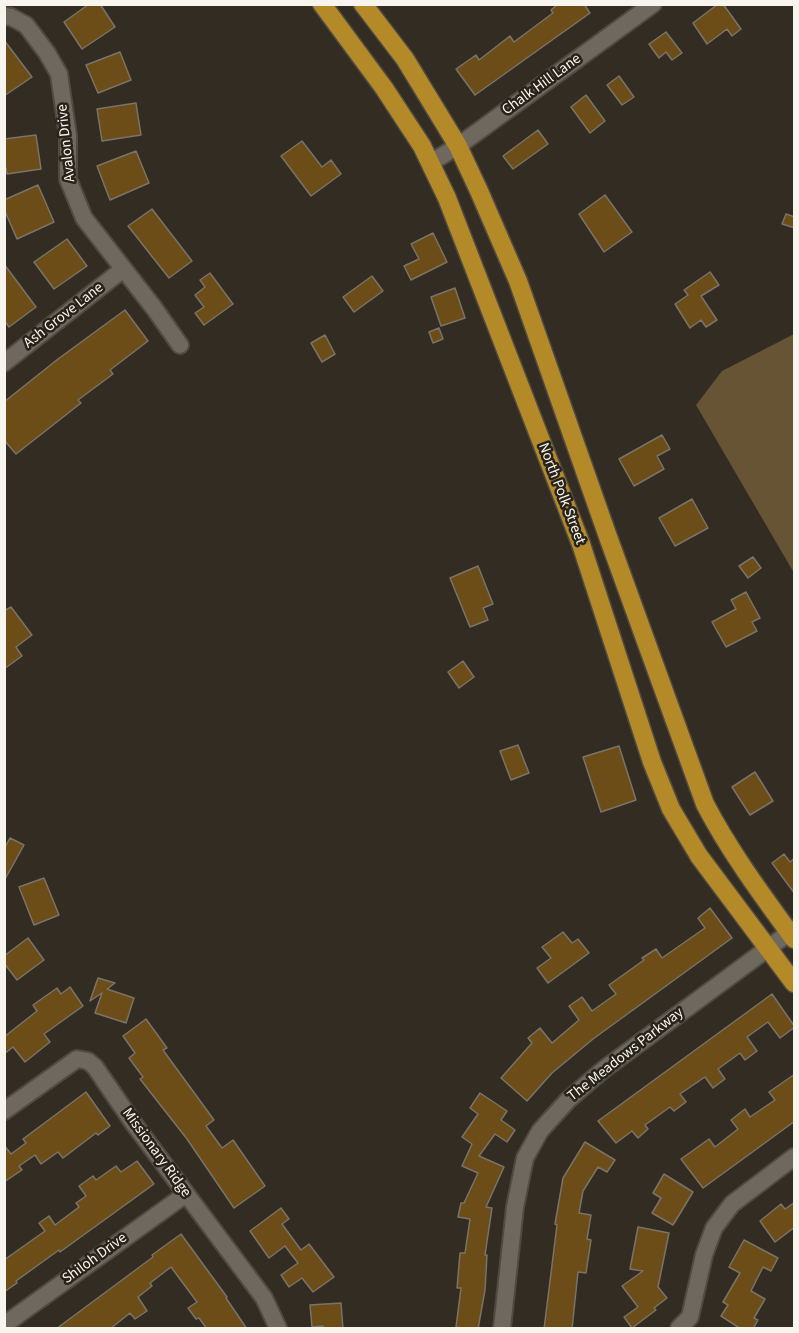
<!DOCTYPE html>
<html>
<head>
<meta charset="utf-8">
<style>
  body { margin:0 }
  #map { position:relative; width:799px; height:1333px; overflow:hidden; background:#322c23; font-family:"Source Sans 3",sans-serif }
  canvas { display:block }
  .frame { position:absolute; inset:0; border:6px solid #f8f4ee; pointer-events:none }
</style>
</head>
<body>
<div id="map">
<canvas width="799" height="1333"></canvas>
<div class="frame"></div>
</div>
<script>
const context = document.querySelector('canvas').getContext('2d');
context.lineJoin = 'round';
function paint(path, color) { context.fillStyle = color; context.fill(path, 'evenodd'); }
function strokePath(path, color, width, dash) { context.strokeStyle = color; context.lineWidth = width; context.lineCap = dash ? 'butt' : 'round'; context.setLineDash(dash || []); context.stroke(path); }
function drawText(font, color, halo, rows, align = 'center') {
  context.font = font + ' "Source Sans 3",sans-serif'; context.lineWidth = 5; context.setLineDash([]); context.textBaseline = 'middle'; context.strokeStyle = halo; context.fillStyle = color; for (const [text, x, y, turn = 0] of rows) {
    context.save(); context.translate(x, y); context.rotate((+turn || 0) * Math.PI / 180); context.textAlign = isNaN(turn) ? turn : align; if (halo) context.strokeText(text, 0, 0); context.fillText(text, 0, 0); context.restore();
  }
}
paint(new Path2D(`
  M 794,334 L 794,573 L 696,405 L 722,371 Z`), '#675435');
const building = new Path2D(`
  M 89,4 L 100,4 L 115,27 L 82,49 L 64,22 Z
  M 558,4 L 584,4 L 590,13 L 475,95 L 456,69 L 476,55 L 479,60 L 510,36 L 514,42 L 553,13 L 551,10 Z
  M 718,4 L 723,4 L 741,29 L 732,36 L 727,29 L 707,44 L 693,23 Z
  M 666,32 L 682,53 L 672,60 L 666,52 L 659,58 L 649,44 Z
  M 4,40 L 32,77 L 4,96 Z
  M 120,52 L 131,80 L 98,93 L 86,65 Z
  M 619,76 L 634,97 L 622,105 L 607,85 Z
  M 586,95 L 605,121 L 590,133 L 571,107 Z
  M 136,103 L 141,135 L 102,141 L 97,109 Z
  M 538,130 L 548,144 L 513,169 L 503,156 Z
  M 36,135 L 41,169 L 7,174 L 6,168 L 4,168 L 4,139 Z
  M 302,141 L 322,167 L 331,160 L 341,174 L 311,196 L 281,156 Z
  M 136,151 L 149,183 L 110,200 L 97,166 Z
  M 38,185 L 54,222 L 17,239 L 4,209 L 4,200 Z
  M 605,195 L 632,232 L 604,252 L 579,214 Z
  M 152,209 L 192,261 L 169,278 L 128,226 Z
  M 786,214 L 795,217 L 795,228 L 782,224 Z
  M 433,233 L 447,262 L 411,280 L 404,266 L 419,259 L 411,244 Z
  M 67,239 L 87,266 L 54,289 L 34,262 Z
  M 4,264 L 36,307 L 9,327 L 4,320 Z
  M 710,272 L 719,285 L 701,296 L 717,320 L 706,327 L 701,320 L 690,328 L 675,304 L 688,295 L 684,290 Z
  M 210,273 L 233,304 L 204,325 L 195,313 L 204,307 L 195,295 L 205,287 L 200,280 Z
  M 372,276 L 383,291 L 354,312 L 343,297 Z
  M 455,288 L 465,318 L 441,326 L 431,297 Z
  M 125,310 L 148,341 L 110,370 L 113,374 L 78,400 L 81,403 L 16,454 L 4,440 L 4,402 L 58,359 Z
  M 439,328 L 443,339 L 433,343 L 429,332 Z
  M 325,335 L 335,354 L 322,362 L 311,343 Z
  M 662,435 L 670,449 L 657,456 L 664,469 L 634,486 L 619,459 Z
  M 692,499 L 708,528 L 675,546 L 659,518 Z
  M 753,557 L 761,568 L 748,578 L 739,566 Z
  M 478,566 L 493,604 L 483,608 L 488,620 L 470,627 L 450,578 Z
  M 746,592 L 760,618 L 752,622 L 757,631 L 726,647 L 712,622 L 736,609 L 731,600 Z
  M 11,607 L 32,635 L 16,647 L 22,656 L 4,669 L 4,611 Z
  M 463,661 L 474,677 L 459,688 L 448,672 Z
  M 518,745 L 529,773 L 511,780 L 500,751 Z
  M 619,746 L 636,800 L 601,812 L 583,757 Z
  M 755,772 L 773,801 L 750,815 L 732,787 Z
  M 10,838 L 24,845 L 4,881 L 4,849 Z
  M 784,854 L 790,862 L 795,858 L 795,894 L 772,863 Z
  M 44,878 L 59,915 L 34,925 L 19,887 Z
  M 710,908 L 732,938 L 593,1039 L 552,1073 L 527,1101 L 501,1078 L 532,1043 L 528,1038 L 540,1028 L 552,1043 L 579,1020 L 569,1006 L 582,997 L 592,1011 L 616,994 L 609,985 L 644,960 L 642,958 L 656,949 L 662,958 L 705,928 L 698,918 Z
  M 563,932 L 572,943 L 578,939 L 589,953 L 548,983 L 537,968 L 551,958 L 542,947 Z
  M 28,938 L 44,960 L 17,980 L 4,963 L 4,956 Z
  M 98,978 L 115,983 L 107,989 L 134,998 L 126,1023 L 95,1013 L 102,993 L 90,1001 Z
  M 70,987 L 83,1006 L 44,1034 L 50,1042 L 25,1062 L 13,1047 L 4,1054 L 4,1037 L 37,1011 L 33,1005 L 57,988 L 61,994 Z
  M 772,994 L 795,1027 L 780,1038 L 768,1022 L 747,1037 L 757,1051 L 745,1060 L 740,1053 L 718,1069 L 725,1079 L 713,1088 L 705,1077 L 680,1094 L 686,1102 L 674,1111 L 670,1107 L 645,1125 L 648,1129 L 638,1138 L 632,1131 L 616,1143 L 598,1121 Z
  M 146,1019 L 167,1048 L 163,1050 L 214,1120 L 206,1126 L 222,1148 L 233,1140 L 265,1186 L 234,1208 L 187,1139 L 140,1079 L 143,1077 L 129,1058 L 135,1053 L 123,1036 Z
  M 795,1074 L 795,1121 L 703,1188 L 681,1159 L 709,1139 L 715,1147 L 738,1129 L 731,1120 L 745,1109 L 750,1117 L 775,1100 L 769,1092 Z
  M 86,1092 L 110,1126 L 98,1135 L 96,1133 L 63,1158 L 58,1152 L 41,1164 L 35,1155 L 19,1166 L 22,1170 L 4,1182 L 4,1145 L 11,1154 L 26,1143 L 23,1139 Z
  M 480,1093 L 507,1111 L 501,1120 L 515,1130 L 507,1142 L 495,1134 L 479,1156 L 504,1167 L 486,1207 L 492,1208 L 485,1255 L 487,1255 L 485,1290 L 478,1329 L 467,1329 L 456,1327 L 461,1288 L 457,1288 L 460,1253 L 465,1253 L 470,1219 L 458,1217 L 461,1203 L 464,1203 L 478,1173 L 462,1166 L 472,1144 L 462,1137 L 478,1114 L 470,1108 Z
  M 585,1142 L 615,1160 L 607,1172 L 598,1167 L 583,1191 L 579,1213 L 591,1215 L 587,1239 L 591,1240 L 586,1273 L 578,1272 L 572,1329 L 544,1329 L 557,1225 L 555,1224 L 563,1178 Z
  M 137,1161 L 154,1184 L 60,1252 L 59,1250 L 16,1281 L 17,1283 L 4,1292 L 4,1260 L 45,1231 L 39,1223 L 49,1216 L 55,1225 L 79,1207 L 76,1203 L 86,1196 L 79,1186 L 93,1176 L 96,1180 L 116,1166 L 121,1172 Z
  M 664,1174 L 693,1192 L 673,1225 L 652,1213 L 661,1198 L 653,1193 Z
  M 795,1202 L 795,1227 L 775,1242 L 760,1221 L 781,1204 L 785,1209 Z
  M 281,1208 L 289,1219 L 282,1224 L 301,1250 L 309,1244 L 334,1277 L 313,1292 L 302,1278 L 289,1287 L 281,1275 L 298,1263 L 285,1246 L 269,1258 L 250,1231 Z
  M 638,1227 L 669,1233 L 658,1287 L 667,1298 L 654,1308 L 656,1310 L 632,1328 L 624,1317 L 638,1307 L 622,1286 L 643,1271 L 630,1269 Z
  M 181,1234 L 227,1297 L 226,1298 L 247,1329 L 207,1329 L 199,1318 L 196,1319 L 188,1308 L 197,1302 L 171,1267 L 150,1283 L 152,1286 L 138,1297 L 147,1311 L 135,1319 L 130,1313 L 110,1329 L 56,1329 L 153,1257 L 152,1255 Z
  M 744,1240 L 778,1258 L 771,1271 L 763,1267 L 751,1291 L 765,1299 L 754,1318 L 758,1320 L 753,1329 L 741,1329 L 721,1316 L 728,1305 L 723,1302 L 740,1273 L 729,1267 Z
  M 341,1303 L 343,1329 L 323,1329 L 323,1326 L 312,1327 L 310,1305 Z`);
paint(building, '#6c4d17');
strokePath(building, '#7a7368', 1.5);
const minor = new Path2D(`
  M 4,16 L 11,17 L 26,25 L 47,53 L 59,74 L 68,136 L 68,179 L 84,218 L 154,308 L 180,345
  M 430,163 L 458,146 L 653,4
  M 4,363 L 122,270
  M 4,1111 L 77,1059 L 88,1061 L 95,1067 L 134,1124 L 264,1298 L 278,1328
  M 4,1325 L 186,1194
  M 502,1328 L 515,1207 L 525,1158 L 540,1131 L 568,1100 L 603,1070 L 794,929
  M 679,1328 L 690,1317 L 704,1255 L 714,1228 L 732,1204 L 794,1157`);
const major = new Path2D(`
  M 322,4 L 384,88 L 422,146 L 447,198 L 581,544 L 652,762 L 671,809 L 699,856 L 794,983
  M 363,4 L 405,59 L 458,146 L 479,191 L 518,281 L 607,534 L 705,804 C 730,852 762,895 794,939`);
strokePath(minor, '#4f4b42', 20);
strokePath(major, '#4f4b42', 21);
strokePath(minor, '#6f685e', 16);
strokePath(major, '#b48927', 18);
drawText('15px', '#f8f4ee', '#28231a', [
  ["Chalk Hill Lane",542,85,-36],
  ["Avalon Drive",67,143,-96],
  ["Ash Grove Lane",64,316,-38],
  ["North Polk Street",561,494,69],
  ["The Meadows Parkway",626,1055,-38],
  ["Missionary Ridge",156,1153,54],
  ["Shiloh Drive",95,1259,-36]
]);
</script>
</body>
</html>
